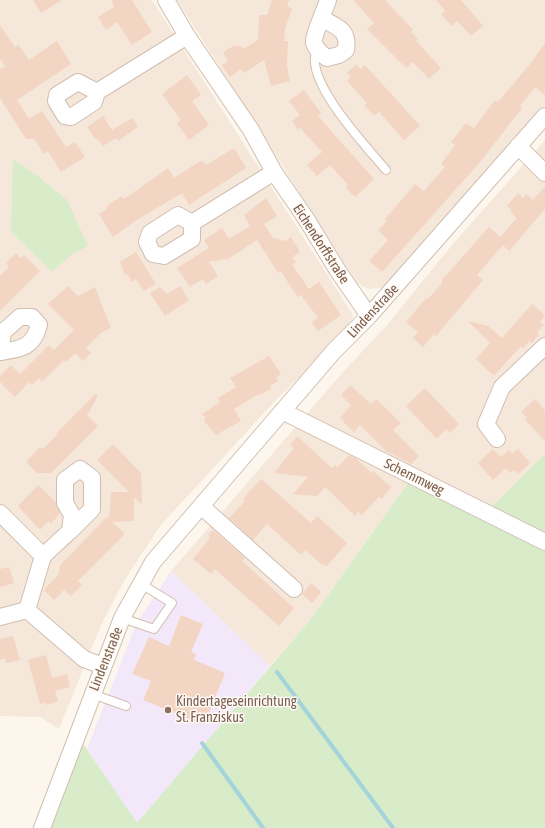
<!DOCTYPE html>
<html>
<head>
<meta charset="utf-8">
<style>
  body { margin:0 }
  canvas { display:block; background:#fdf6ec }
</style>
</head>
<body>
<canvas width="545" height="828"></canvas>
<script>
const context = document.querySelector('canvas').getContext('2d');
context.lineJoin = 'round';
function paint(path, color) { context.fillStyle = color; context.fill(path, 'evenodd'); }
function strokePath(path, color, width, dash) { context.strokeStyle = color; context.lineWidth = width; context.lineCap = dash ? 'butt' : 'round'; context.setLineDash(dash || []); context.stroke(path); }
function drawText(font, color, halo, rows, align = 'center') {
  context.font = font + ' "Asap Condensed",sans-serif'; context.lineWidth = 3; context.setLineDash([]); context.textBaseline = 'middle'; context.strokeStyle = halo; context.fillStyle = color; for (const [text, x, y, turn = 0] of rows) {
    context.save(); context.translate(x, y); context.rotate((+turn || 0) * Math.PI / 180); context.textAlign = isNaN(turn) ? turn : align; if (halo) context.strokeText(text, 0, 0); context.fillText(text, 0, 0); context.restore();
  }
}
paint(new Path2D(`
  M 0,0 L 152,0 L 353,315 L 352,320 L 330,347 L 275,401 L 160,526 L 124,581 L 101,625 L 59,729 L 40,717 L 0,716 Z
  M 177,0 L 545,0 L 545,105 L 397,277 L 381,288 L 369,289 L 357,283 Z
  M 545,140 L 545,454 L 491,507 L 417,470 L 310,620 L 270,666 L 171,571 L 343,372 L 387,325 L 452,245 Z`), '#f5e8da');
paint(new Path2D(`
  M 171,571 L 270,666 L 137,824 L 87,749 L 136,624 Z`), '#f3e8fa');
paint(new Path2D(`
  M 13,159 L 39,177 L 67,200 L 88,246 L 70,256 L 52,272 L 11,232 Z
  M 545,454 L 545,534 L 491,507 Z
  M 408,483 L 545,551 L 545,828 L 51,828 L 82,742 L 137,823 L 310,620 Z`), '#d8ecc9');
strokePath(new Path2D(`
  M 277,672 L 393,828
  M 202,743 L 263,828`), '#a5d3da', 4);
paint(new Path2D(`
  M 33,0 L 62,0 L 41,13 Z
  M 112,0 L 132,0 L 152,32 L 132,45 L 117,22 L 106,30 L 98,17 L 114,7 Z
  M 272,0 L 289,0 L 287,6 L 292,8 L 285,29 L 284,41 L 288,41 L 287,67 L 290,81 L 271,86 L 264,60 L 244,73 L 241,69 L 230,77 L 222,65 L 228,61 L 223,52 L 235,45 L 236,47 L 240,45 L 243,49 L 258,40 L 259,15 L 267,15 Z
  M 353,0 L 385,0 L 413,30 L 411,32 L 418,39 L 416,41 L 441,68 L 429,79 L 413,62 L 406,68 L 367,29 L 374,23 Z
  M 436,0 L 461,0 L 483,26 L 471,36 L 457,21 L 452,26 L 441,14 L 445,11 Z
  M 0,25 L 15,47 L 19,45 L 29,60 L 57,41 L 71,64 L 17,100 L 29,119 L 42,111 L 66,147 L 75,142 L 85,157 L 61,172 L 48,151 L 44,154 L 34,139 L 26,139 L 0,98 L 0,69 L 5,66 L 0,59 Z
  M 545,43 L 545,95 L 535,87 L 520,106 L 522,108 L 481,161 L 382,272 L 369,261 L 388,240 L 378,230 L 387,221 L 385,219 L 415,184 L 424,191 L 445,167 L 441,164 L 455,145 L 451,142 L 466,123 L 474,128 L 495,100 L 498,102 L 530,64 Z
  M 356,64 L 360,69 L 365,65 L 420,126 L 404,140 L 379,112 L 374,116 L 364,105 L 367,103 L 347,81 L 351,77 L 347,73 Z
  M 187,75 L 201,95 L 192,101 L 209,125 L 189,140 L 177,124 L 181,120 L 162,94 Z
  M 304,90 L 321,113 L 318,116 L 374,179 L 355,197 L 346,188 L 348,185 L 330,165 L 317,176 L 307,165 L 322,152 L 300,128 L 298,130 L 292,121 L 300,115 L 289,101 Z
  M 103,116 L 112,130 L 132,118 L 138,127 L 118,141 L 116,138 L 103,146 L 98,139 L 96,140 L 87,127 Z
  M 234,148 L 246,168 L 189,205 L 182,193 L 137,220 L 113,237 L 99,214 L 107,209 L 108,205 L 122,196 L 124,199 L 168,168 L 174,178 L 200,161 L 203,161 L 206,165 Z
  M 545,186 L 545,209 L 509,251 L 503,245 L 477,275 L 483,280 L 436,336 L 434,334 L 423,347 L 413,338 L 418,332 L 406,322 L 426,298 L 428,299 L 443,282 L 441,281 L 489,227 L 500,237 L 509,227 L 517,218 L 510,212 L 512,210 L 507,206 L 518,193 L 523,198 L 526,194 L 533,200 Z
  M 266,198 L 277,216 L 264,224 L 273,238 L 286,241 L 291,237 L 300,252 L 292,257 L 296,262 L 292,265 L 309,289 L 319,282 L 341,315 L 318,331 L 312,322 L 318,318 L 301,295 L 298,297 L 281,272 L 279,273 L 277,271 L 257,240 L 228,259 L 209,262 L 218,276 L 206,284 L 203,279 L 190,287 L 177,268 L 209,248 L 204,240 L 222,228 L 229,239 L 250,226 L 244,215 Z
  M 136,252 L 156,284 L 144,291 L 136,279 L 132,282 L 128,275 L 125,275 L 120,262 Z
  M 16,253 L 21,258 L 24,255 L 40,271 L 0,311 L 0,276 L 9,267 L 6,263 Z
  M 68,286 L 78,296 L 95,287 L 111,328 L 102,332 L 86,348 L 91,353 L 83,361 L 75,353 L 66,362 L 64,360 L 42,382 L 39,378 L 32,385 L 29,382 L 15,397 L 0,382 L 0,376 L 11,365 L 20,374 L 49,345 L 54,350 L 74,330 L 48,304 Z
  M 180,286 L 189,300 L 165,316 L 150,293 L 160,287 L 167,294 Z
  M 532,304 L 545,315 L 540,322 L 544,325 L 537,332 L 539,334 L 532,343 L 529,341 L 523,348 L 521,346 L 494,376 L 476,359 L 490,343 L 468,321 L 488,326 L 502,338 Z
  M 269,356 L 281,374 L 276,378 L 278,381 L 271,385 L 271,389 L 260,395 L 257,395 L 234,409 L 241,421 L 216,435 L 204,421 L 205,417 L 202,414 L 220,402 L 218,398 L 236,387 L 230,378 Z
  M 350,385 L 371,404 L 376,399 L 401,423 L 393,430 L 419,456 L 411,464 L 386,451 L 360,425 L 354,432 L 343,422 L 344,421 L 340,418 L 351,405 L 341,395 Z
  M 425,388 L 459,424 L 450,433 L 446,429 L 437,439 L 406,406 Z
  M 95,394 L 98,396 L 87,415 L 98,426 L 51,473 L 37,473 L 26,462 L 39,448 L 44,448 L 57,435 L 56,434 Z
  M 535,399 L 545,410 L 545,441 L 525,420 L 527,418 L 521,412 Z
  M 297,436 L 332,468 L 335,465 L 337,468 L 349,455 L 355,458 L 372,473 L 373,471 L 391,487 L 382,499 L 379,497 L 362,515 L 358,512 L 355,516 L 325,487 L 317,496 L 293,494 L 308,477 L 274,473 L 294,448 L 290,445 Z
  M 113,444 L 141,473 L 142,505 L 134,497 L 134,521 L 112,522 L 125,534 L 78,581 L 82,585 L 71,596 L 64,590 L 54,600 L 44,590 L 59,574 L 60,565 L 107,517 L 109,518 L 111,492 L 129,492 L 97,460 Z
  M 493,449 L 501,457 L 509,450 L 512,454 L 518,449 L 530,463 L 518,474 L 514,470 L 511,473 L 506,468 L 493,480 L 478,463 Z
  M 261,479 L 311,523 L 317,516 L 347,543 L 327,566 L 321,564 L 305,550 L 301,555 L 267,524 L 253,540 L 229,518 L 245,501 L 243,500 L 247,494 Z
  M 38,485 L 56,502 L 60,513 L 51,524 L 48,521 L 40,530 L 18,506 Z
  M 213,530 L 245,558 L 242,561 L 294,608 L 279,626 L 215,569 L 211,574 L 193,559 L 210,538 L 208,536 Z
  M 9,567 L 14,583 L 0,587 L 0,569 Z
  M 311,583 L 321,592 L 312,603 L 302,594 Z
  M 181,615 L 203,624 L 191,652 L 196,654 L 194,660 L 225,673 L 204,725 L 143,700 L 151,681 L 132,674 L 149,637 L 169,646 Z
  M 13,636 L 20,660 L 6,663 L 5,658 L 0,660 L 0,639 Z
  M 46,655 L 52,678 L 67,674 L 70,687 L 55,691 L 58,701 L 46,705 L 45,703 L 40,704 L 28,660 Z`), '#f3d5c3');
const lane = new Path2D(`
  M 317,50 C 302,79 367,147 386,170
  M 122,618 L 154,629 L 172,603 L 141,584
  M 92,694 L 126,706`);
const street = new Path2D(`
  M 166,0 L 187,36 L 251,130 L 274,172 L 305,217 L 338,271 L 369,316
  M 322,19 C 338,27 349,30 346,50 L 339,55 L 327,58 C 322,54 316,50 314,43 C 313,35 325,10 328,0
  M 97,92 L 78,82 L 57,95 L 56,101 L 65,116 L 71,117 L 94,102 L 97,92 L 187,36
  M 518,146 L 545,173
  M 178,215 L 192,223 L 192,239 L 164,256 L 153,254 L 147,242 L 150,233 Z
  M 192,223 L 274,172
  M 0,352 C 21,349 33,348 39,325 L 32,317 L 20,317 L 3,332 L 0,352
  M 282,411 L 545,542
  M 497,439 L 486,424 L 502,387 L 545,346
  M 201,506 L 294,589
  M 0,513 L 43,556 L 27,610 L 84,659 L 103,666
  M 43,556 L 70,531 L 72,515 L 65,503 L 65,480 L 80,469 L 92,478 L 92,509 L 70,531
  M 0,617 L 27,610
  M 42,828 L 122,618 L 153,562 L 334,351 L 369,316 L 545,116`);
strokePath(lane, '#d1beb0', 10);
strokePath(street, '#d1beb0', 18);
strokePath(lane, '#fff', 8);
strokePath(street, '#fff', 16);
for (const [x, y, r, color] of [
  [168,710,4,"#8d6e63"]
]) { const dot = new Path2D(); dot.arc(x, y, r, 0, 2 * Math.PI); context.fillStyle = color; context.fill(dot); strokePath(dot, '#fffaf3', 1.5); }
drawText('14px', '#7a5c4d', '#fffaf3', [
  ["Eichendorffstraße",321,244,57],
  ["Lindenstraße",373,311,-47],
  ["Schemmweg",414,477,26],
  ["Lindenstraße",106,659,-68]
]);
drawText('14px', '#785e54', '#fffaf3', [
  ["Kindertageseinrichtung",176,702],
  ["St. Franziskus",176,718]
], 'left');
</script>
</body>
</html>
